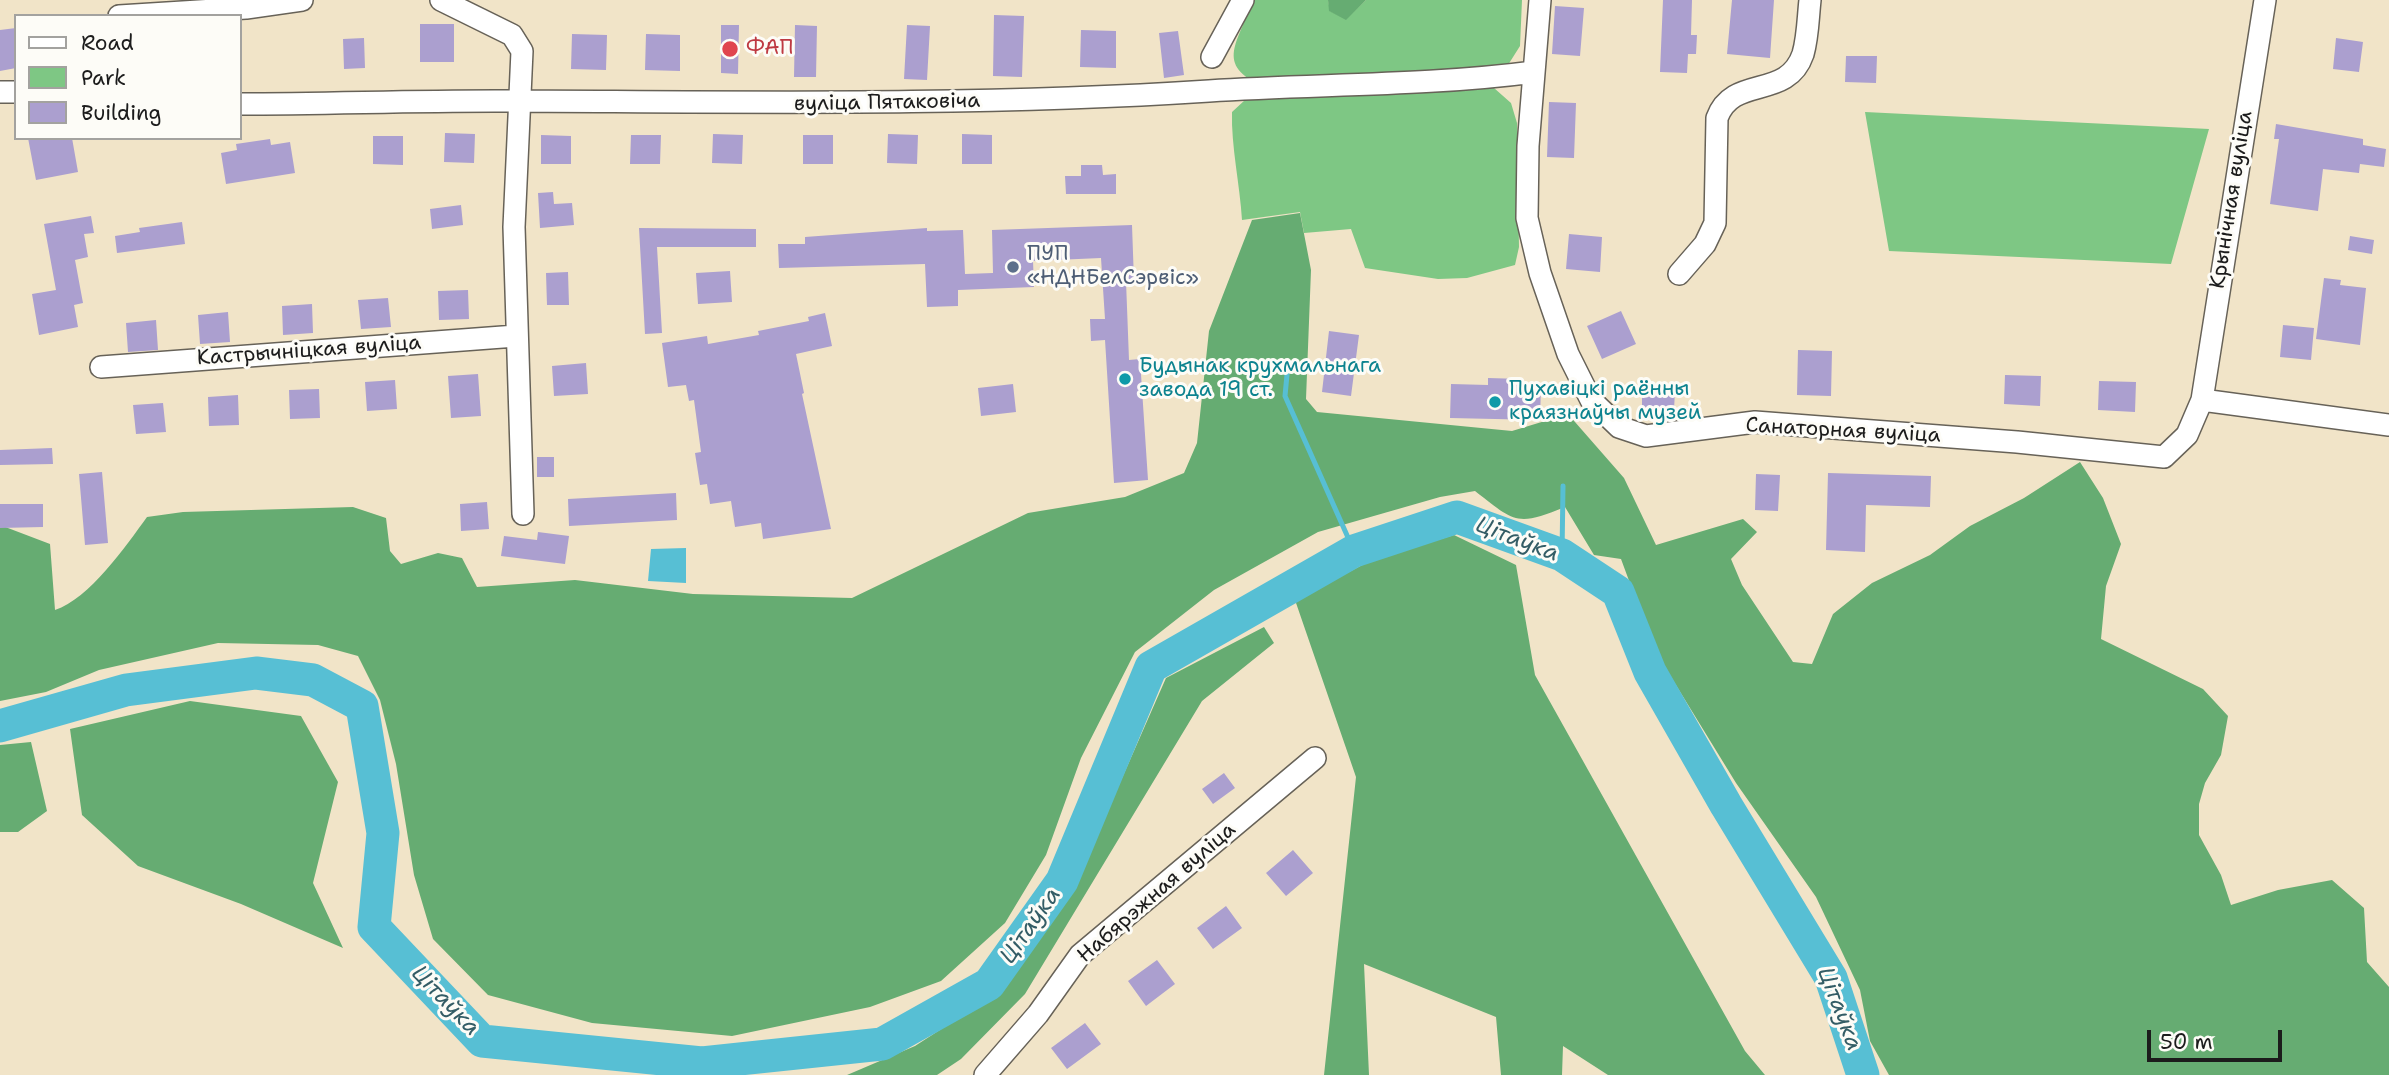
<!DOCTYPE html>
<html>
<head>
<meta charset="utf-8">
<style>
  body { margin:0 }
  #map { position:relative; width:2389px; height:1075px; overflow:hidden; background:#f1e4c8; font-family:"Shantell Sans",sans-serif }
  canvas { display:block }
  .legend { position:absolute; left:14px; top:14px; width:228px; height:126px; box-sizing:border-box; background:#fdfcf7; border:2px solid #a3a29f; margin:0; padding:9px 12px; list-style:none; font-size:21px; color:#1c1c1c }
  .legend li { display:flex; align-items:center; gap:14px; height:35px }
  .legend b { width:35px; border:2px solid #a3a29f }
  .scale { position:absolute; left:2147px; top:1030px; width:135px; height:32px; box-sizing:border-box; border:4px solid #1c1c1c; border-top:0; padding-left:9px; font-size:21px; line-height:24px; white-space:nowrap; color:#1c1c1c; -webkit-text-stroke:5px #fdfcf7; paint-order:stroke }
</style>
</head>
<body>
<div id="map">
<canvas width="2389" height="1075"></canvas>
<ul class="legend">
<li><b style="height:9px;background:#fff"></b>Road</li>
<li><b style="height:19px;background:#7ec784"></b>Park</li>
<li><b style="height:19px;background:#ab9fcf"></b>Building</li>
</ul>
<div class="scale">50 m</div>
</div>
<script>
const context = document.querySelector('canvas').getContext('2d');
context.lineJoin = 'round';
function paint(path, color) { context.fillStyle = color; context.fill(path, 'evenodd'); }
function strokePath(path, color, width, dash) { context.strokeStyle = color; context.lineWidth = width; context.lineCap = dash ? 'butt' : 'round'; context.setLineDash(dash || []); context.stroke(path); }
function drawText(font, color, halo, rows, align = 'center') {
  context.font = font + ' "Shantell Sans",sans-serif'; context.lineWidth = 6; context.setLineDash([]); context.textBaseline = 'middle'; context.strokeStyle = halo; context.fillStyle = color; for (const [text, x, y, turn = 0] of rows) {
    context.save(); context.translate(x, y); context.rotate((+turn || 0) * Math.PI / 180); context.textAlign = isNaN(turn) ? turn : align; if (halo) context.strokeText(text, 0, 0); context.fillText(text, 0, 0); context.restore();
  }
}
paint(new Path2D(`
  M 1250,0 L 1328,0 L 1330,11 L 1346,19 L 1366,0 L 1522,0 L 1520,46 L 1508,65 L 1486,69 L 1257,83 C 1211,61 1247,33 1250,0 Z
  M 1494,88 L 1511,103 L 1517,123 L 1519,247 L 1515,265 L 1467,278 L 1438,279 L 1365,268 L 1351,229 L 1304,233 L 1300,212 L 1242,220 C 1240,185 1231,146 1232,112 L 1245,100 Z
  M 1865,112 L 2209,129 L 2171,264 L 1889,251 Z`), '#7ec784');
paint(new Path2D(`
  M 1328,0 L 1366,0 L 1346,20 L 1329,11 Z
  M 1300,213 L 1311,270 L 1306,399 L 1317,412 L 1512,431 L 1568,414 L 1624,478 L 1656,545 L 1743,519 L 1757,532 L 1731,559 L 1742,585 L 1793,662 L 1812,664 L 1833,614 L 1872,583 L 1930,555 L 1970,526 L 2024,498 L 2080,462 L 2103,498 L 2121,544 L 2106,586 L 2101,639 L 2203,689 L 2228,716 L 2221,755 L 2205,783 L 2199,804 L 2199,835 L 2221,875 L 2231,905 L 2278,890 L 2332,880 L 2364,908 L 2367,962 L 2389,987 L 2389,1075 L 1889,1075 L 1870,1041 L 1860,990 L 1816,897 L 1736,783 L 1655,651 L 1621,559 L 1594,555 L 1565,507 C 1516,527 1515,522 1475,491 L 1440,497 L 1318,532 L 1214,590 L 1135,652 L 1081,758 L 1046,855 L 1005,923 L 941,981 L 870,1007 L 732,1036 L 592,1023 L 488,995 L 433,939 L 414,875 L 396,764 L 380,700 L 358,656 L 318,645 L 218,643 L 99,670 L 46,692 L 0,701 L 0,525 L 50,544 L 55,610 C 89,599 126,546 147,517 L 183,512 L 353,507 L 386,518 L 390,551 L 401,564 L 438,553 L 462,558 L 477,587 L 575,580 L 693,594 L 852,598 L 1028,513 L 1125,497 L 1184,473 L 1197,443 L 1209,331 L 1252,220 Z
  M 1454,535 L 1516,565 L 1535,675 L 1745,1051 L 1765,1075 L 1608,1075 L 1563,1046 L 1562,1075 L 1501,1075 L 1496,1017 L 1364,964 L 1369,1075 L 1324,1075 L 1356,777 L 1295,600 L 1372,560 Z
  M 1264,627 L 1274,643 L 1202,701 L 1025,994 L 961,1059 L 937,1075 L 847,1075 L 915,1046 L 1000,991 L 1075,885 L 1166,678 Z
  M 190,701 L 301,716 L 338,782 L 313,883 L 343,948 L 241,904 L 138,866 L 82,815 L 70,729 Z
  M 31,742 L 47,811 L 18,832 L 0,832 L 0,745 Z`), '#66ac72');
paint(new Path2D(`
  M 686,548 L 686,583 L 648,581 L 651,549 Z`), '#57bfd4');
strokePath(new Path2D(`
  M 1288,364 L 1285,396 L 1354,551
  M 1562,555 L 1563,486`), '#57bfd4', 5);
strokePath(new Path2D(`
  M 0,726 L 126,690 L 256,673 L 313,680 L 362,706 L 383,833 L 374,927 L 482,1041 L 702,1063 L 882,1044 L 989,984 L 1062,881 L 1151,667 L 1354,551 L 1457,517 L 1562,555 L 1618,592 L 1650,672 L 1726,805 L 1831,978 L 1863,1075`), '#57bfd4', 33);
paint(new Path2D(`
  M 1663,0 L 1692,0 L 1691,35 L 1697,35 L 1696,54 L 1688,54 L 1687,73 L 1660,72 Z
  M 1732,0 L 1774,0 L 1770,58 L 1727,54 Z
  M 1555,6 L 1584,8 L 1580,56 L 1552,54 Z
  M 994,15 L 1024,16 L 1022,77 L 993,76 Z
  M 420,24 L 454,24 L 454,62 L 420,62 Z
  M 721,25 L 739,25 L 738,74 L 721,73 Z
  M 795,25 L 817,26 L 816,77 L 794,77 Z
  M 907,25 L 930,26 L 927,80 L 904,79 Z
  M 16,28 L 16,68 L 0,71 L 0,30 Z
  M 1081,30 L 1116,31 L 1116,68 L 1080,67 Z
  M 1178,31 L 1184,75 L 1164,78 L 1159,33 Z
  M 572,34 L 607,35 L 606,70 L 571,69 Z
  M 646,34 L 680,35 L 680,71 L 645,70 Z
  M 364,38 L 365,68 L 344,69 L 343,39 Z
  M 2336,38 L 2363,42 L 2359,72 L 2333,69 Z
  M 1846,56 L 1877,56 L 1876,83 L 1845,82 Z
  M 1549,102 L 1576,103 L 1574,158 L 1547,157 Z
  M 2276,124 L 2363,139 L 2363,145 L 2386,149 L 2384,167 L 2360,164 L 2359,173 L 2323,169 L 2318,211 L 2270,204 L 2279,139 L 2274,139 Z
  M 445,133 L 475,134 L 474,163 L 444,162 Z
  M 713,134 L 743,135 L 742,164 L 712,163 Z
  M 888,134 L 918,135 L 917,164 L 887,163 Z
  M 962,134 L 992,135 L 992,164 L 962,164 Z
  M 541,135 L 571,136 L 571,164 L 541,164 Z
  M 631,135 L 661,135 L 660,164 L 630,164 Z
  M 803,135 L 833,135 L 833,164 L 803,164 Z
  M 373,136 L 403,136 L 403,165 L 373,164 Z
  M 28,138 L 72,138 L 78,172 L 36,180 Z
  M 270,139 L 271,145 L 290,142 L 295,173 L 226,184 L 221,153 L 237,150 L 236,144 Z
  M 1081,165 L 1102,165 L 1103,175 L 1116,174 L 1116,194 L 1066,194 L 1065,176 L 1081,176 Z
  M 553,192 L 554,204 L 572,203 L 574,225 L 540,228 L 538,193 Z
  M 461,205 L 463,225 L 432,229 L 430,209 Z
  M 91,216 L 94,233 L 84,234 L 88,257 L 75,260 L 83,303 L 74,305 L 78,327 L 39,335 L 32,294 L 56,290 L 44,224 Z
  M 182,222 L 185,244 L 117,253 L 115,236 L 140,232 L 139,228 Z
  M 1132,225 L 1134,281 L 1126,281 L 1129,360 L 1140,359 L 1148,480 L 1114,483 L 1105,340 L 1091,341 L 1090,319 L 1105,319 L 1101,258 L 1033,261 L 1034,287 L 958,290 L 958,306 L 927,307 L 925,264 L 779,268 L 778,244 L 805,244 L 805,237 L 927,228 L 927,231 L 963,230 L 965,274 L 993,273 L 992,230 Z
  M 639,228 L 756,229 L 756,247 L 657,247 L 662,333 L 645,334 Z
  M 1569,234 L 1602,237 L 1600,272 L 1566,269 Z
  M 2350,236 L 2374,240 L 2372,254 L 2348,250 Z
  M 730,271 L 732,302 L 698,304 L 696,273 Z
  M 568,272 L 569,305 L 547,305 L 546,273 Z
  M 2324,278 L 2341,280 L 2340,285 L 2366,288 L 2360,345 L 2316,339 Z
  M 468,290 L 469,319 L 439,320 L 438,291 Z
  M 388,298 L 391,327 L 361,329 L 358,300 Z
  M 312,304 L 313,333 L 283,335 L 282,306 Z
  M 1621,311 L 1636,344 L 1602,359 L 1587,326 Z
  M 228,312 L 230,342 L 200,344 L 198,315 Z
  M 825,313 L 832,346 L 796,354 L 804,393 L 802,394 L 831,529 L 763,539 L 761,523 L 735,527 L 731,501 L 710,504 L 707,484 L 700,485 L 695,453 L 701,452 L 694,400 L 689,401 L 686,385 L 668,387 L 662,343 L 707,336 L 708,344 L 759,335 L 758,331 L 809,321 L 808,317 Z
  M 156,320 L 158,350 L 128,352 L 126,323 Z
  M 2283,325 L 2314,328 L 2311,360 L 2280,357 Z
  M 1329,331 L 1359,335 L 1351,396 L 1322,392 Z
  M 1798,350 L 1832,351 L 1831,396 L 1797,395 Z
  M 586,363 L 588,394 L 554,396 L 552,366 Z
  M 478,374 L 481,416 L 451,418 L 448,376 Z
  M 2005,375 L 2041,376 L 2040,406 L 2004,404 Z
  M 1488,378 L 1522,379 L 1522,385 L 1541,386 L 1540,420 L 1450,418 L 1451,384 L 1488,385 Z
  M 395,380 L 397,409 L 367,411 L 365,382 Z
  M 2099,381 L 2136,382 L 2135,412 L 2098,410 Z
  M 1013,384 L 1016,412 L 981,416 L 978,388 Z
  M 319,389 L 320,418 L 290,419 L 289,390 Z
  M 1642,390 L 1675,390 L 1674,410 L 1642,410 Z
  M 238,395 L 239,425 L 209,426 L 208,397 Z
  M 163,403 L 166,432 L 136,434 L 133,405 Z
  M 52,448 L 53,464 L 0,465 L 0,450 Z
  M 537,457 L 554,457 L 554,477 L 537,477 Z
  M 102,472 L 108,543 L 85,545 L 79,474 Z
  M 1828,473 L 1931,476 L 1930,507 L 1866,505 L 1865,552 L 1826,550 Z
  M 1756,474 L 1780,475 L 1778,511 L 1755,510 Z
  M 676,493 L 677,520 L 569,526 L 568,499 Z
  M 487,502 L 489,529 L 461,531 L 460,504 Z
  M 0,504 L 43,504 L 43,527 L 0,528 Z
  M 538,532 L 569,536 L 565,564 L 501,556 L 504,536 L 537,540 Z
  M 1224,773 L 1235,788 L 1213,804 L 1202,789 Z
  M 1293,850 L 1313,873 L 1286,896 L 1266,873 Z
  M 1226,906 L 1242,928 L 1213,949 L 1197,928 Z
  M 1157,960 L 1175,984 L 1146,1006 L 1128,981 Z
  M 1085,1023 L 1101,1044 L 1067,1069 L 1051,1048 Z`), '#ab9fcf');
const minor = new Path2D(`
  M 441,0 L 512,35 L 522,51 L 514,227 L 523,514
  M 1540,0 L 1528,146 L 1527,218 L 1540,273 L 1568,354 L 1591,400 L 1619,427 L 1646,436 L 1755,422 L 2017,442 L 2164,457 L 2187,435 L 2202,400
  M 2265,0 L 2202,400 L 2389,425
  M 119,16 L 246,8 L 302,0
  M 1212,57 L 1243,0
  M 0,92 L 16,92
  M 240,104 C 333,104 426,100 520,101 C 750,102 979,106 1209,91 C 1318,84 1426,86 1534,72
  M 1679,274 L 1705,244 L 1715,223 L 1717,118 C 1733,74 1787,101 1803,54 C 1808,37 1808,18 1810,0
  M 101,367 L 516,336
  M 985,1075 L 1038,1014 L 1080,955 L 1315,758`);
strokePath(minor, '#676258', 24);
strokePath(minor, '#fff', 21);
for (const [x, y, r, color] of [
  [730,49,9,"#e0444e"],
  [1013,267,7,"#5c6f8a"],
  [1125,379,7,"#0f9aa8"],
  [1495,402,7,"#0f9aa8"]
]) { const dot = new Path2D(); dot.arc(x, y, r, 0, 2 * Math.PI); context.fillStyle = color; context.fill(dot); strokePath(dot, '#fdfcf7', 2.5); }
drawText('21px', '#be3a42', '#fdfcf7', [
  ["ФАП",746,49]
], 'left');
drawText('21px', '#1c1c1c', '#fdfcf7', [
  ["вуліца Пятаковіча",887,103,-1],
  ["Крынічная вуліца",2232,200,-81],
  ["Кастрычніцкая вуліца",309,351,-4],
  ["Санаторная вуліца",1843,431,3],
  ["Набярэжная вуліца",1157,893,-41]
]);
drawText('21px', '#4e5e75', '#fdfcf7', [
  ["ПУП",1027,255],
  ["«НДНБелСэрвіс»",1027,279]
], 'left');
drawText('21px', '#0d838f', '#fdfcf7', [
  ["Будынак крухмальнага",1139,367],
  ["завода 19 ст.",1139,391],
  ["Пухавіцкі раённы",1509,390],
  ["краязнаўчы музей",1509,414]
], 'left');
drawText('italic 23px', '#345d66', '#fdfcf7', [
  ["Цітаўка",1517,540,21],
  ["Цітаўка",1031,926,-55],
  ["Цітаўка",445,1001,46],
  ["Цітаўка",1839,1009,69]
]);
</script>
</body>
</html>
